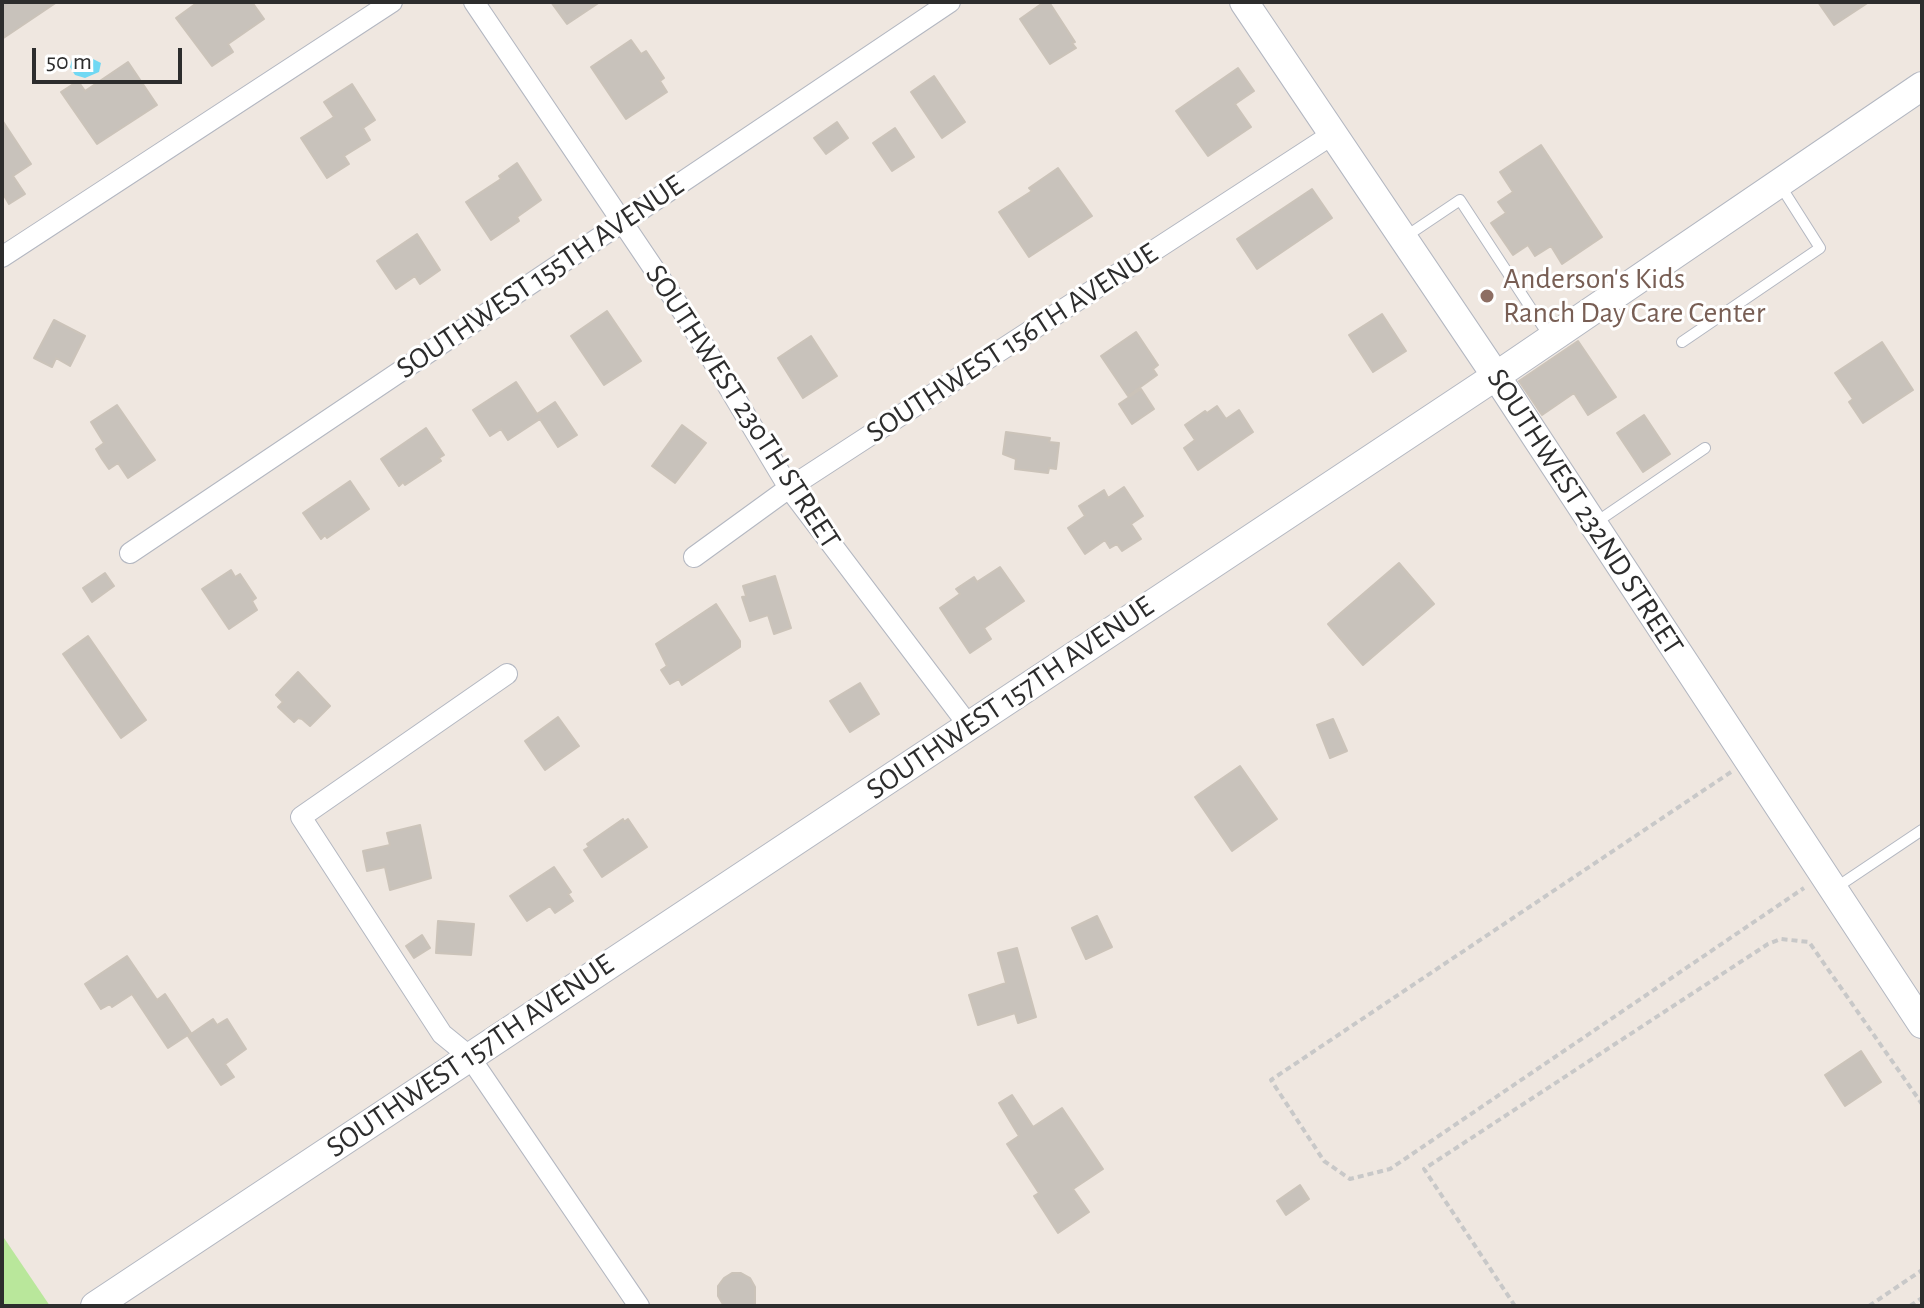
<!DOCTYPE html>
<html>
<head>
<meta charset="utf-8">
<style>
  body { margin:0 }
  #map { position:relative; width:1924px; height:1308px; overflow:hidden; background:#efe7e0; font-family:"Alegreya Sans",sans-serif }
  canvas { display:block }
  .frame { position:absolute; inset:0; border:4px solid #2d2d2d; pointer-events:none }
  .scale { position:absolute; left:32px; top:48px; width:150px; height:36px; box-sizing:border-box; border:4px solid #2d2d2d; border-top:0; padding-left:10px; font-size:24px; line-height:28px; white-space:nowrap; color:#2d2d2d; -webkit-text-stroke:6px #fff; paint-order:stroke }
</style>
</head>
<body>
<div id="map">
<canvas width="1924" height="1308"></canvas>
<div class="frame"></div>
<div class="scale">50 m</div>
</div>
<script>
const context = document.querySelector('canvas').getContext('2d');
context.lineJoin = 'round';
function paint(path, color) { context.fillStyle = color; context.fill(path, 'evenodd'); }
function strokePath(path, color, width, dash) { context.strokeStyle = color; context.lineWidth = width; context.lineCap = dash ? 'butt' : 'round'; context.setLineDash(dash || []); context.stroke(path); }
function drawText(font, color, halo, rows, align = 'center') {
  context.font = font + ' "Alegreya Sans",sans-serif'; context.lineWidth = 6; context.setLineDash([]); context.textBaseline = 'middle'; context.strokeStyle = halo; context.fillStyle = color; for (const [text, x, y, turn = 0] of rows) {
    context.save(); context.translate(x, y); context.rotate((+turn || 0) * Math.PI / 180); context.textAlign = isNaN(turn) ? turn : align; if (halo) context.strokeText(text, 0, 0); context.fillText(text, 0, 0); context.restore();
  }
}
paint(new Path2D(`
  M 2,1235 L 50,1306 L 2,1306 Z`), '#b9e79b');
paint(new Path2D(`
  M 91,58 L 101,63 L 99,72 L 85,78 L 75,75 L 70,67 L 72,59 Z`), '#70d8f3');
const building = new Path2D(`
  M 2,2 L 57,2 L 2,39 Z
  M 198,2 L 252,2 L 264,19 L 228,44 L 233,52 L 212,66 L 176,18 Z
  M 551,2 L 600,2 L 567,24 Z
  M 1044,2 L 1049,2 L 1075,42 L 1072,43 L 1076,48 L 1050,64 L 1020,19 Z
  M 1818,2 L 1869,2 L 1834,25 Z
  M 631,40 L 641,54 L 646,51 L 664,78 L 660,81 L 667,92 L 626,119 L 591,67 Z
  M 128,62 L 157,105 L 97,144 L 61,92 L 78,81 L 85,91 Z
  M 1238,68 L 1254,91 L 1235,104 L 1251,127 L 1208,156 L 1176,111 Z
  M 934,76 L 965,122 L 942,138 L 911,92 Z
  M 352,84 L 375,120 L 363,128 L 370,140 L 344,156 L 349,164 L 327,178 L 301,138 L 334,117 L 324,102 Z
  M 2,120 L 31,164 L 13,176 L 25,194 L 9,204 L 2,192 Z
  M 837,122 L 848,138 L 826,154 L 814,138 Z
  M 895,128 L 914,157 L 892,171 L 873,143 Z
  M 1541,145 L 1602,237 L 1562,264 L 1551,246 L 1535,256 L 1528,245 L 1513,255 L 1491,223 L 1506,213 L 1498,202 L 1513,192 L 1500,172 Z
  M 517,163 L 541,200 L 517,217 L 519,221 L 491,240 L 466,202 L 501,179 L 499,176 Z
  M 1058,168 L 1092,216 L 1029,257 L 999,212 L 1032,191 L 1029,188 Z
  M 1312,189 L 1332,218 L 1257,269 L 1237,239 Z
  M 417,234 L 440,270 L 420,284 L 415,276 L 396,289 L 377,261 Z
  M 607,311 L 641,361 L 604,385 L 571,336 Z
  M 1382,314 L 1406,351 L 1373,372 L 1349,335 Z
  M 54,320 L 85,336 L 70,366 L 56,358 L 52,367 L 34,358 Z
  M 1136,332 L 1158,365 L 1153,369 L 1157,375 L 1128,396 L 1101,356 Z
  M 811,336 L 837,376 L 803,398 L 778,358 Z
  M 1578,341 L 1616,397 L 1588,415 L 1574,393 L 1542,415 L 1519,381 Z
  M 1882,342 L 1913,390 L 1863,423 L 1849,402 L 1853,399 L 1835,373 Z
  M 516,382 L 537,414 L 555,402 L 577,435 L 558,447 L 540,419 L 508,440 L 501,429 L 490,436 L 473,410 Z
  M 1141,389 L 1154,409 L 1132,424 L 1119,404 Z
  M 117,405 L 155,460 L 128,478 L 118,463 L 109,469 L 102,459 L 96,449 L 104,443 L 91,422 Z
  M 1217,406 L 1226,419 L 1239,410 L 1253,432 L 1198,470 L 1184,448 L 1195,440 L 1185,425 L 1205,411 L 1207,413 Z
  M 1644,415 L 1670,454 L 1643,472 L 1617,433 Z
  M 682,425 L 706,443 L 675,483 L 652,466 Z
  M 426,428 L 444,455 L 439,458 L 441,461 L 405,485 L 403,482 L 399,486 L 381,459 Z
  M 1006,432 L 1050,438 L 1049,442 L 1059,443 L 1056,469 L 1049,468 L 1048,473 L 1015,469 L 1016,459 L 1003,454 Z
  M 350,481 L 369,509 L 327,538 L 325,535 L 321,539 L 303,513 Z
  M 1124,487 L 1143,516 L 1131,524 L 1141,539 L 1122,551 L 1117,544 L 1110,548 L 1105,540 L 1085,554 L 1068,528 L 1085,516 L 1079,506 L 1104,490 L 1108,498 Z
  M 1399,563 L 1434,604 L 1363,665 L 1328,624 Z
  M 1000,567 L 1024,601 L 984,628 L 991,639 L 970,653 L 940,608 L 960,594 L 956,589 L 974,577 L 977,582 Z
  M 231,570 L 235,577 L 240,574 L 256,598 L 252,601 L 257,610 L 229,629 L 202,589 Z
  M 105,573 L 114,586 L 92,602 L 83,588 Z
  M 775,576 L 791,628 L 774,634 L 768,615 L 750,621 L 742,597 L 746,596 L 743,586 Z
  M 716,604 L 740,641 L 740,647 L 682,685 L 679,679 L 670,684 L 661,670 L 667,666 L 656,644 Z
  M 88,636 L 146,720 L 121,738 L 63,654 Z
  M 298,672 L 330,706 L 310,726 L 302,719 L 298,718 L 294,722 L 278,707 L 283,702 L 276,695 Z
  M 860,683 L 879,714 L 850,732 L 830,701 Z
  M 558,717 L 579,746 L 545,770 L 525,741 Z
  M 1333,719 L 1347,751 L 1330,758 L 1317,725 Z
  M 1240,766 L 1277,819 L 1232,851 L 1195,797 Z
  M 623,819 L 624,822 L 628,819 L 647,847 L 602,877 L 584,850 L 589,847 L 587,844 Z
  M 420,825 L 431,878 L 390,890 L 385,867 L 367,871 L 363,851 L 390,845 L 387,833 Z
  M 554,867 L 571,892 L 568,894 L 573,901 L 555,913 L 550,906 L 527,921 L 510,896 Z
  M 1097,916 L 1112,947 L 1086,959 L 1072,928 Z
  M 438,921 L 474,924 L 471,955 L 436,953 Z
  M 422,935 L 430,948 L 414,958 L 406,946 Z
  M 1017,948 L 1036,1017 L 1018,1023 L 1015,1013 L 978,1025 L 969,995 L 1006,983 L 998,953 Z
  M 127,956 L 157,1000 L 165,994 L 191,1033 L 168,1048 L 132,994 L 112,1007 L 110,1004 L 101,1009 L 85,984 Z
  M 213,1019 L 217,1025 L 227,1019 L 246,1049 L 225,1064 L 234,1077 L 221,1085 L 188,1036 Z
  M 1861,1051 L 1881,1082 L 1845,1106 L 1825,1075 Z
  M 1012,1095 L 1033,1127 L 1062,1108 L 1103,1169 L 1073,1189 L 1089,1212 L 1058,1233 L 1034,1196 L 1039,1193 L 1007,1144 L 1019,1136 L 999,1103 Z
  M 1300,1185 L 1309,1199 L 1286,1215 L 1277,1201 Z
  M 732,1273 L 741,1273 L 750,1278 L 755,1287 L 755,1306 L 724,1306 L 718,1296 L 718,1286 L 724,1278 Z`);
paint(building, '#c8c2bb');
strokePath(building, '#cbc3b9', 2);
const lane = new Path2D(`
  M 1405,237 L 1460,200 L 1549,336
  M 1682,342 L 1820,248 L 1780,185
  M 1595,523 L 1705,448
  M 1834,889 L 1922,830`);
const street = new Path2D(`
  M 474,2 L 689,321 L 789,488 L 969,726
  M 2,257 L 392,2
  M 130,553 L 950,2
  M 694,557 L 789,488 L 1333,134
  M 507,674 L 301,817 L 442,1034 L 469,1056 L 639,1306`);
const secondary = new Path2D(`
  M 1244,2 L 1496,376 L 1922,1024
  M 95,1306 L 1496,376 L 1922,86`);
strokePath(lane, '#b3b7c1', 12);
strokePath(street, '#b3b7c1', 22);
strokePath(secondary, '#b3b7c1', 30);
strokePath(new Path2D(`
  M 1731,772 L 1271,1080 L 1324,1161 L 1350,1179 L 1390,1169 L 1804,888
  M 1515,1306 L 1424,1169 L 1768,944 L 1781,939 L 1809,942 L 1922,1104
  M 1869,1306 L 1922,1270
  M 1910,1306 L 1922,1298`), '#c8c8c8', 4, [6, 4]);
strokePath(lane, '#fff', 10);
strokePath(street, '#fff', 20);
strokePath(secondary, '#fff', 28);
for (const [x, y, r, color] of [
  [1487,296,8,"#8d6e63"]
]) { const dot = new Path2D(); dot.arc(x, y, r, 0, 2 * Math.PI); context.fillStyle = color; context.fill(dot); strokePath(dot, '#fff', 3); }
drawText('30px', '#2d2d2d', '#fff', [
  ["SOUTHWEST 155TH AVENUE",540,277,-34],
  ["SOUTHWEST 156TH AVENUE",1012,343,-33],
  ["SOUTHWEST 230TH STREET",743,407,57],
  ["SOUTHWEST 232ND STREET",1585,512,57],
  ["SOUTHWEST 157TH AVENUE",1010,698,-34],
  ["SOUTHWEST 157TH AVENUE",470,1056,-34]
]);
drawText('30px', '#785e54', '#fff', [
  ["Anderson's Kids",1503,279],
  ["Ranch Day Care Center",1503,313]
], 'left');
</script>
</body>
</html>
